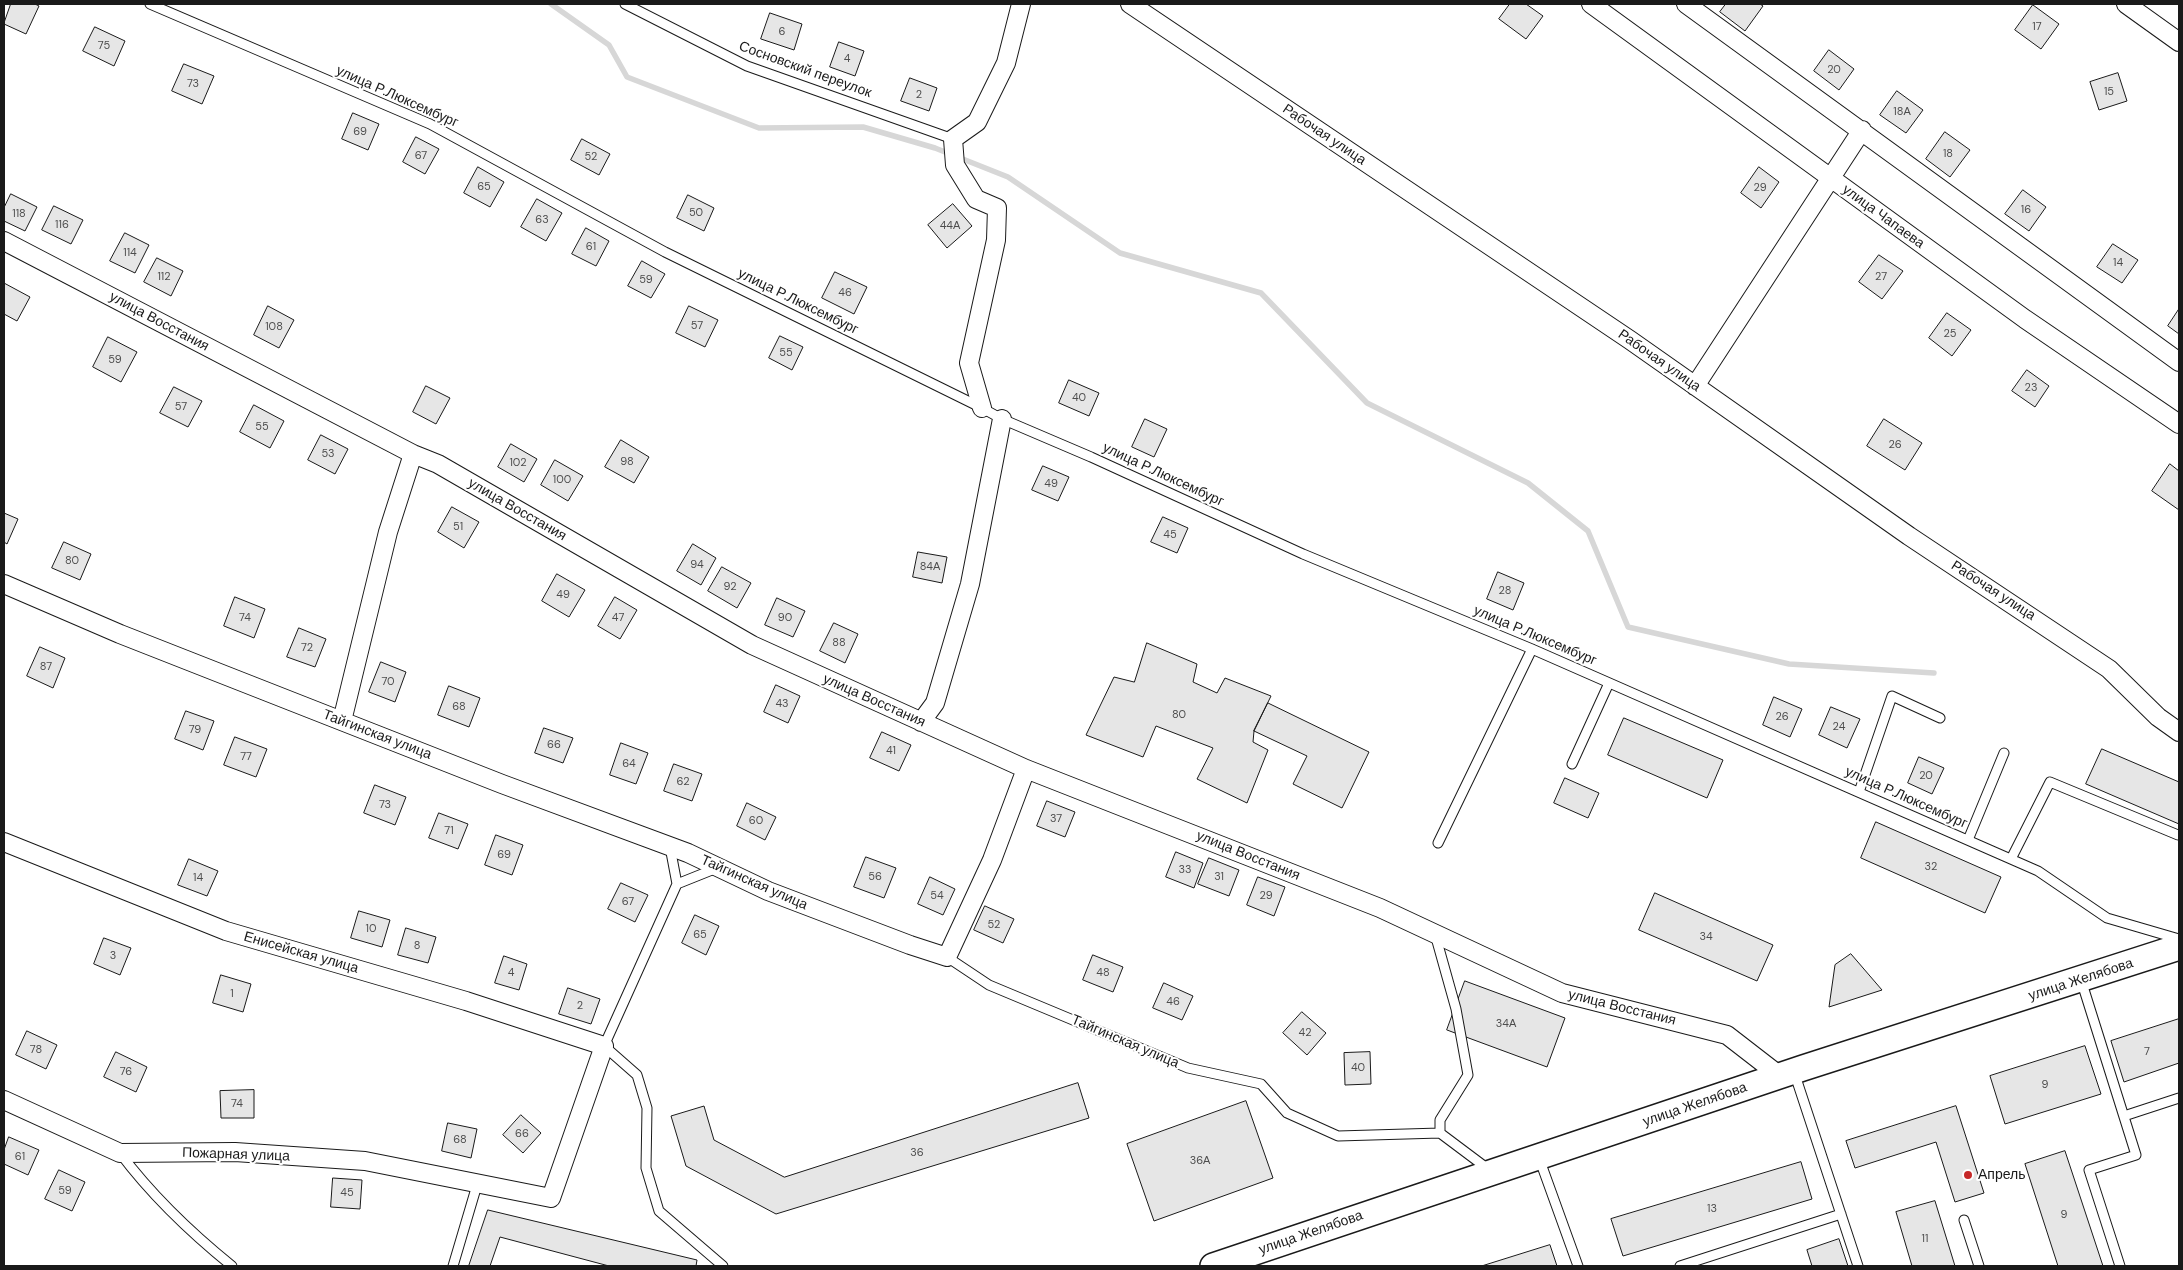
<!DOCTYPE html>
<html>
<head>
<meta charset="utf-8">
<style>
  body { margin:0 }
  #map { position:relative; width:2183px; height:1270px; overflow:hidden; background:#fff; font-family:"DM Sans",sans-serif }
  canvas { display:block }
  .frame { position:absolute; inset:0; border:5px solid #1a1a1a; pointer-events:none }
</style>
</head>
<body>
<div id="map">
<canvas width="2183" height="1270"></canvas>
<div class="frame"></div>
</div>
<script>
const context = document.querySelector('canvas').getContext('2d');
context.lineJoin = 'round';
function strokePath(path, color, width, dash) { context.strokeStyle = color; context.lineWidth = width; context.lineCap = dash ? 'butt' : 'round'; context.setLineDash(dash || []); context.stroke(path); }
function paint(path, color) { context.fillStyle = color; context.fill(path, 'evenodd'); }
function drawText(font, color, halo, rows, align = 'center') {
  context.font = font + ' "DM Sans",sans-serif'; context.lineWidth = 4; context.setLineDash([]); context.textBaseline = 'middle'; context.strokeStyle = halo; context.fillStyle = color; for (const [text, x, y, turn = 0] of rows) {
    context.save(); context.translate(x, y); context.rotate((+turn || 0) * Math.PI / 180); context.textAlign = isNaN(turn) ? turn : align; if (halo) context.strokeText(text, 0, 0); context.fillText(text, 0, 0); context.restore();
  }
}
strokePath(new Path2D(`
  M 551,4 L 609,45 L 627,77 L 759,128 L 863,127 L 935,148 L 1008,177 L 1120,253 L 1261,293 L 1367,403 L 1528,483 L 1588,531 L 1628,627 L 1789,664 L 1934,673`), '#d7d7d7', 5.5);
const building = new Path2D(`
  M 11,4 L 35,4 L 39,6 L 26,34 L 4,24 Z
  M 1510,4 L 1526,4 L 1543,16 L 1526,39 L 1499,19 Z
  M 1726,4 L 1760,4 L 1763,6 L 1745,31 L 1720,12 Z
  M 2033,5 L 2059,24 L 2041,49 L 2015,30 Z
  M 770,13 L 802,24 L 794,50 L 761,39 Z
  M 95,27 L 125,41 L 114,66 L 83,51 Z
  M 839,42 L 864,51 L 855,76 L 830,67 Z
  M 1829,50 L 1854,69 L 1839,90 L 1814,71 Z
  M 184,64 L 214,76 L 202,104 L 172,91 Z
  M 2118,73 L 2127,101 L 2099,110 L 2090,82 Z
  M 910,78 L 937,88 L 929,111 L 901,101 Z
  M 1897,91 L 1923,110 L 1906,133 L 1880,115 Z
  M 353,113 L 379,124 L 368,150 L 342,139 Z
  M 1945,132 L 1970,150 L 1950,177 L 1926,159 Z
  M 416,137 L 439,149 L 425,174 L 403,162 Z
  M 582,139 L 610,154 L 599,175 L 571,160 Z
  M 478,167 L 504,182 L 490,207 L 464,193 Z
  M 1759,167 L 1779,182 L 1761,208 L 1741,193 Z
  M 2023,190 L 2046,207 L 2029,231 L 2005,214 Z
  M 11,194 L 37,207 L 25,231 L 4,221 L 4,208 Z
  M 688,195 L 714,208 L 704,231 L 677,218 Z
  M 537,199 L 562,213 L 546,241 L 521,227 Z
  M 953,204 L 972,226 L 947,248 L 928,225 Z
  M 54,206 L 83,220 L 71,244 L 42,230 Z
  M 586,228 L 609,241 L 596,266 L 572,254 Z
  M 125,233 L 149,245 L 135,273 L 110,261 Z
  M 2113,244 L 2138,260 L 2122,283 L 2097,267 Z
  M 1879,255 L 1903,271 L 1882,299 L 1859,282 Z
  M 157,258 L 183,271 L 171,296 L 144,282 Z
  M 642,261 L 665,274 L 651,298 L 628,286 Z
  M 835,272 L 867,287 L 854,314 L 822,298 Z
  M 4,283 L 30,297 L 17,321 L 4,314 Z
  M 268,306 L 294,320 L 279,348 L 254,335 Z
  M 689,306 L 718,320 L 705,347 L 676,333 Z
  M 2179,309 L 2179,334 L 2168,326 Z
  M 1947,313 L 1971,330 L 1952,356 L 1929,338 Z
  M 780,336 L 803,347 L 792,370 L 769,358 Z
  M 108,337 L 137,352 L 121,382 L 93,367 Z
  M 2027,370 L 2049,386 L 2035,407 L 2012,391 Z
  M 1069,380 L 1099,393 L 1089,416 L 1059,403 Z
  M 426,386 L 450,398 L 436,424 L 413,412 Z
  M 174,387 L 202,401 L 188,427 L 160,413 Z
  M 254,405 L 284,421 L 270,448 L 240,432 Z
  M 1145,419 L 1167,429 L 1154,457 L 1132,447 Z
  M 1884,419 L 1922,443 L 1905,470 L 1867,446 Z
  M 321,435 L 348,449 L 335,474 L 308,460 Z
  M 621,440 L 649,457 L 634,483 L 605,467 Z
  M 511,444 L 537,459 L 524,482 L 498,467 Z
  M 555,460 L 583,476 L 568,501 L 541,485 Z
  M 2170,464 L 2179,471 L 2179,510 L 2152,491 Z
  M 1043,466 L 1069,477 L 1058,501 L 1032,490 Z
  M 452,507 L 479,522 L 464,548 L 438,532 Z
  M 4,513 L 18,519 L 7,544 L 4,542 Z
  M 1163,517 L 1188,528 L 1177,553 L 1151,542 Z
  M 64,542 L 91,554 L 80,580 L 52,568 Z
  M 693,544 L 716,558 L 701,585 L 677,571 Z
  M 918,552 L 947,557 L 942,583 L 913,577 Z
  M 722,567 L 751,583 L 737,608 L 708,591 Z
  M 1498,572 L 1524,583 L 1513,610 L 1487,599 Z
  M 557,574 L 585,590 L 569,617 L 542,601 Z
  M 235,597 L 265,609 L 254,638 L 224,626 Z
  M 615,597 L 637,610 L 620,639 L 598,626 Z
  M 777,598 L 805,611 L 793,637 L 765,625 Z
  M 834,623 L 858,634 L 845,663 L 820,651 Z
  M 299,628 L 326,639 L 315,667 L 287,657 Z
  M 1147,643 L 1197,664 L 1193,682 L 1217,693 L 1225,678 L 1271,696 L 1254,731 L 1253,742 L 1268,750 L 1247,803 L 1197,779 L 1213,748 L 1156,726 L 1143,757 L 1086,735 L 1114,677 L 1134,682 Z
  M 40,647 L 65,658 L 53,688 L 27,676 Z
  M 381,662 L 406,672 L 395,702 L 369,692 Z
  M 776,685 L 800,696 L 788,723 L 764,712 Z
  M 449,686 L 480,698 L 469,727 L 438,715 Z
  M 1774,697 L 1802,709 L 1790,737 L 1763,725 Z
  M 1268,703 L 1369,752 L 1342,808 L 1293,784 L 1307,756 L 1254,731 Z
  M 1831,707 L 1860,719 L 1847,748 L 1819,735 Z
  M 186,711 L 214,721 L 203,750 L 175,739 Z
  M 1624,718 L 1723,760 L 1707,798 L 1608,755 Z
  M 544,728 L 573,738 L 563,763 L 535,753 Z
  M 882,732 L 911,745 L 899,771 L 870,758 Z
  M 235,737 L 267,749 L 256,777 L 224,765 Z
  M 621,743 L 648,753 L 636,784 L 610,775 Z
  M 2102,749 L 2179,782 L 2179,824 L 2086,784 Z
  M 1919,757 L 1944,768 L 1932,794 L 1908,783 Z
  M 674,764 L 702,774 L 692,801 L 664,791 Z
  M 1565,778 L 1599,793 L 1588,818 L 1554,803 Z
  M 375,785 L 406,797 L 395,825 L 364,813 Z
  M 1047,801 L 1075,812 L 1065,837 L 1037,826 Z
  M 747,803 L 776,817 L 765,840 L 737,826 Z
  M 439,813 L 468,824 L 458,849 L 429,838 Z
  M 1876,822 L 2001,877 L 1985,913 L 1861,858 Z
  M 496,835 L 523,845 L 512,875 L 485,865 Z
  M 1176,852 L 1203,863 L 1194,888 L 1166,877 Z
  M 866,857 L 896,868 L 884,898 L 854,887 Z
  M 1209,858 L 1239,870 L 1229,896 L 1198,884 Z
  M 189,859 L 218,871 L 207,896 L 178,885 Z
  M 930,877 L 955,889 L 943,915 L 918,904 Z
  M 1258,877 L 1285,887 L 1274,916 L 1247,905 Z
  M 621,883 L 648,895 L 635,922 L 608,909 Z
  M 1655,893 L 1773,945 L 1757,981 L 1639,930 Z
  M 985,906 L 1014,919 L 1003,943 L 974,930 Z
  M 359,911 L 390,920 L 382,947 L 351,938 Z
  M 695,915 L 719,926 L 706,955 L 682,943 Z
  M 406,928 L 436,937 L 428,963 L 398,955 Z
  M 104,938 L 131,948 L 120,975 L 94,964 Z
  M 1851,954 L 1882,990 L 1829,1007 L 1835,965 Z
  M 1093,955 L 1123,967 L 1113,992 L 1083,980 Z
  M 504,956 L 527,964 L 519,990 L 495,983 Z
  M 221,975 L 251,984 L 243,1012 L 213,1003 Z
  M 1465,981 L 1565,1018 L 1547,1067 L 1447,1030 Z
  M 1164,983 L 1193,996 L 1182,1020 L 1153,1008 Z
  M 568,988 L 600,999 L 591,1024 L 559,1014 Z
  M 1302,1012 L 1326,1033 L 1307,1055 L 1283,1033 Z
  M 2179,1019 L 2179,1063 L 2124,1082 L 2111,1041 Z
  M 27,1031 L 57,1045 L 46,1069 L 16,1055 Z
  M 2085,1046 L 2101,1094 L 2005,1124 L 1990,1076 Z
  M 116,1052 L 147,1067 L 136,1092 L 104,1077 Z
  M 1370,1052 L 1371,1084 L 1345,1085 L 1344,1053 Z
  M 1078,1083 L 1089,1118 L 776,1214 L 686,1166 L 671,1116 L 704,1106 L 714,1140 L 784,1177 Z
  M 254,1090 L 254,1118 L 221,1118 L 220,1091 Z
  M 1246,1101 L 1273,1178 L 1154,1221 L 1127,1144 Z
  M 1956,1106 L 1984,1193 L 1955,1202 L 1936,1142 L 1855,1168 L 1846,1141 Z
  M 521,1115 L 541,1133 L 523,1153 L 503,1135 Z
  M 448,1123 L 477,1129 L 471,1158 L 442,1151 Z
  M 9,1137 L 39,1150 L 28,1175 L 4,1164 L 4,1150 Z
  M 2065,1151 L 2103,1266 L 2058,1266 L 2025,1164 Z
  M 1801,1162 L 1812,1199 L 1623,1256 L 1611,1219 Z
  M 59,1170 L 85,1182 L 72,1211 L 45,1199 Z
  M 333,1178 L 362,1180 L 360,1209 L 331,1207 Z
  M 1935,1201 L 1955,1266 L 1912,1266 L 1896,1212 Z
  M 488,1210 L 697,1260 L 696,1266 L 609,1266 L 500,1237 L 490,1266 L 469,1266 Z
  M 1839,1239 L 1848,1266 L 1812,1266 L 1807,1250 Z
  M 1550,1245 L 1557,1266 L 1482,1266 Z`);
paint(building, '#e6e6e6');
strokePath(building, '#1a1a1a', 1);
const lane = new Path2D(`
  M 150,4 L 430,124 L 665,252 L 982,408 L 1002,419 L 1091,457 L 1303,554 L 1532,649 L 2038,871 L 2107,918 L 2179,939
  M 625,4 L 747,66 L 953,139
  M 1572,764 L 1609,683
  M 1859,792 L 1892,696 L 1940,718
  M 1968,840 L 2004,753
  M 1438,843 L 1532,649
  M 670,847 L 677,884 L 717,868
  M 2011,859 L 2050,782 L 2178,835
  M 677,884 L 604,1046 L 637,1075 L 647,1108 L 646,1168 L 659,1211 L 723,1266
  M 1435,934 L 1456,1009 L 1468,1075 L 1440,1120 L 1440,1133
  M 947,957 L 989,985 L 1188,1068 L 1261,1084 L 1287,1113 L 1338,1136 L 1440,1133 L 1488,1169
  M 2081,980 L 2136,1155 L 2089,1170 L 2120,1266
  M 1794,1072 L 1858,1266
  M 2124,1116 L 2179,1098
  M 120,1153 C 153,1197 190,1232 232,1266
  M 1539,1158 L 1578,1266
  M 1964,1220 L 1979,1266
  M 453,1266 L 477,1185
  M 1680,1266 L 1841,1214`);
const street = new Path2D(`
  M 1130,4 L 1630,340 L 1909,536 L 2109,669 L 2158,717 L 2179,732
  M 1591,4 L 2025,319 L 2179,424
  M 1686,4 L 2179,362
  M 2126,4 L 2179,42
  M 4,241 L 413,454 L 438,464 L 752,645 L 1026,769 L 1380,908 L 1562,993 L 1727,1035 L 1780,1076
  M 1695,386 L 1862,130
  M 982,408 L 969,363 L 996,240 L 997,208 L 976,199 L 955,165 L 953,139 L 977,122 L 1006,63 L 1021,4
  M 4,584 L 120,634 L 502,784 L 688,853 L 768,891 L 910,945 L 947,957 L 992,860 L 1026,769
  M 342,721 L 388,532 L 413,454
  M 921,722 L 935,703 L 970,584 L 1002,419
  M 4,842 L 226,931 L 466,1001 L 604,1046 L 551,1198 L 365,1161 L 235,1152 L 120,1153 L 4,1100`);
const secondary = new Path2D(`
  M 1213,1266 L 1803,1068 L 2179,947`);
strokePath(lane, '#1a1a1a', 11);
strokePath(street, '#1a1a1a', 20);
strokePath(secondary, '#1a1a1a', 28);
strokePath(lane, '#fff', 9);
strokePath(street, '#fff', 18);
strokePath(secondary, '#fff', 25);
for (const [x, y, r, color] of [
  [1968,1175,5,"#c62828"]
]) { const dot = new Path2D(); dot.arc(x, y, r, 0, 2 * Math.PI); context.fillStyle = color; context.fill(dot); strokePath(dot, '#fff', 2); }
drawText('11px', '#4d4d4d', null, [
  ["17",2037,27],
  ["6",782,32],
  ["75",104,46],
  ["4",847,59],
  ["20",1834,70],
  ["73",193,84],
  ["15",2109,92],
  ["2",919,95],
  ["18А",1902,112],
  ["69",360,132],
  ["18",1948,154],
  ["67",421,156],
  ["52",591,157],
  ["65",484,187],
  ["29",1760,188],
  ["16",2026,210],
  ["50",696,213],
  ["118",19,214],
  ["63",542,220],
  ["116",62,225],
  ["44А",950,226],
  ["61",591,247],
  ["114",130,253],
  ["14",2118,263],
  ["112",164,277],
  ["27",1881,277],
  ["59",646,280],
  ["46",845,293],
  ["57",697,326],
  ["108",274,327],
  ["25",1950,334],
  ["55",786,353],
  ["59",115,360],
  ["23",2031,388],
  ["40",1079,398],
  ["57",181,407],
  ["55",262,427],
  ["26",1895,445],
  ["53",328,454],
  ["98",627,462],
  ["102",518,463],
  ["100",562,480],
  ["49",1051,484],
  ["51",458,527],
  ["45",1170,535],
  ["80",72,561],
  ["94",697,565],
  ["84А",930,567],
  ["92",730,587],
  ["28",1505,591],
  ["49",563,595],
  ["74",245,618],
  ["47",618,618],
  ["90",785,618],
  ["88",839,643],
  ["72",307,648],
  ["87",46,667],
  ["70",388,682],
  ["43",782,704],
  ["68",459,707],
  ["80",1179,715],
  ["26",1782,717],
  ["24",1839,727],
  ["79",195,730],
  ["66",554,745],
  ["41",891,751],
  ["77",246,757],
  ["64",629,764],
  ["20",1926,776],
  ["62",683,782],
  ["73",385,805],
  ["37",1056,819],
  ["60",756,821],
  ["71",449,831],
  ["69",504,855],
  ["32",1931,867],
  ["33",1185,870],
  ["56",875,877],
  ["31",1219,877],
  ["14",198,878],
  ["54",937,896],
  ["29",1266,896],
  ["67",628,902],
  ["52",994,925],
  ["10",371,929],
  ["65",700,935],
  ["34",1706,937],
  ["8",417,946],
  ["3",113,956],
  ["4",511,973],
  ["48",1103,973],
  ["1",232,994],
  ["46",1173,1002],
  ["2",580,1006],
  ["34А",1506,1024],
  ["42",1305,1033],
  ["78",36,1050],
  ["7",2147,1052],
  ["40",1358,1068],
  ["76",126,1072],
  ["9",2045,1085],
  ["74",237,1104],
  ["66",522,1134],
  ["68",460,1140],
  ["36",917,1153],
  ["61",20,1157],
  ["36А",1200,1161],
  ["59",65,1191],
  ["45",347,1193],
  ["13",1712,1209],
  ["9",2064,1215],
  ["11",1925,1239]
]);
drawText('14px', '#1a1a1a', '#fff', [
  ["Сосновский переулок",805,70,20],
  ["улица Р.Люксембург",397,97,24],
  ["Рабочая улица",1324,135,34],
  ["улица Чапаева",1883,217,36],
  ["улица Р.Люксембург",798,302,26],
  ["улица Восстания",159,322,28],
  ["Рабочая улица",1659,361,35],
  ["улица Р.Люксембург",1163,475,25],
  ["улица Восстания",517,510,30],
  ["Рабочая улица",1993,591,33],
  ["улица Р.Люксембург",1535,636,23],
  ["улица Восстания",874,701,24],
  ["Тайгинская улица",377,735,21],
  ["улица Р.Люксембург",1906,798,24],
  ["улица Восстания",1248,856,22],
  ["Тайгинская улица",754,883,24],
  ["Енисейская улица",301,953,16],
  ["улица Желябова",2081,980,-18],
  ["улица Восстания",1622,1008,14],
  ["Тайгинская улица",1125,1042,23],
  ["улица Желябова",1695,1105,-19],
  ["Пожарная улица",236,1155,2],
  ["улица Желябова",1311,1233,-19]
]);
drawText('14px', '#1a1a1a', '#fff', [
  ["Апрель",1978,1175]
], 'left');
</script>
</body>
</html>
